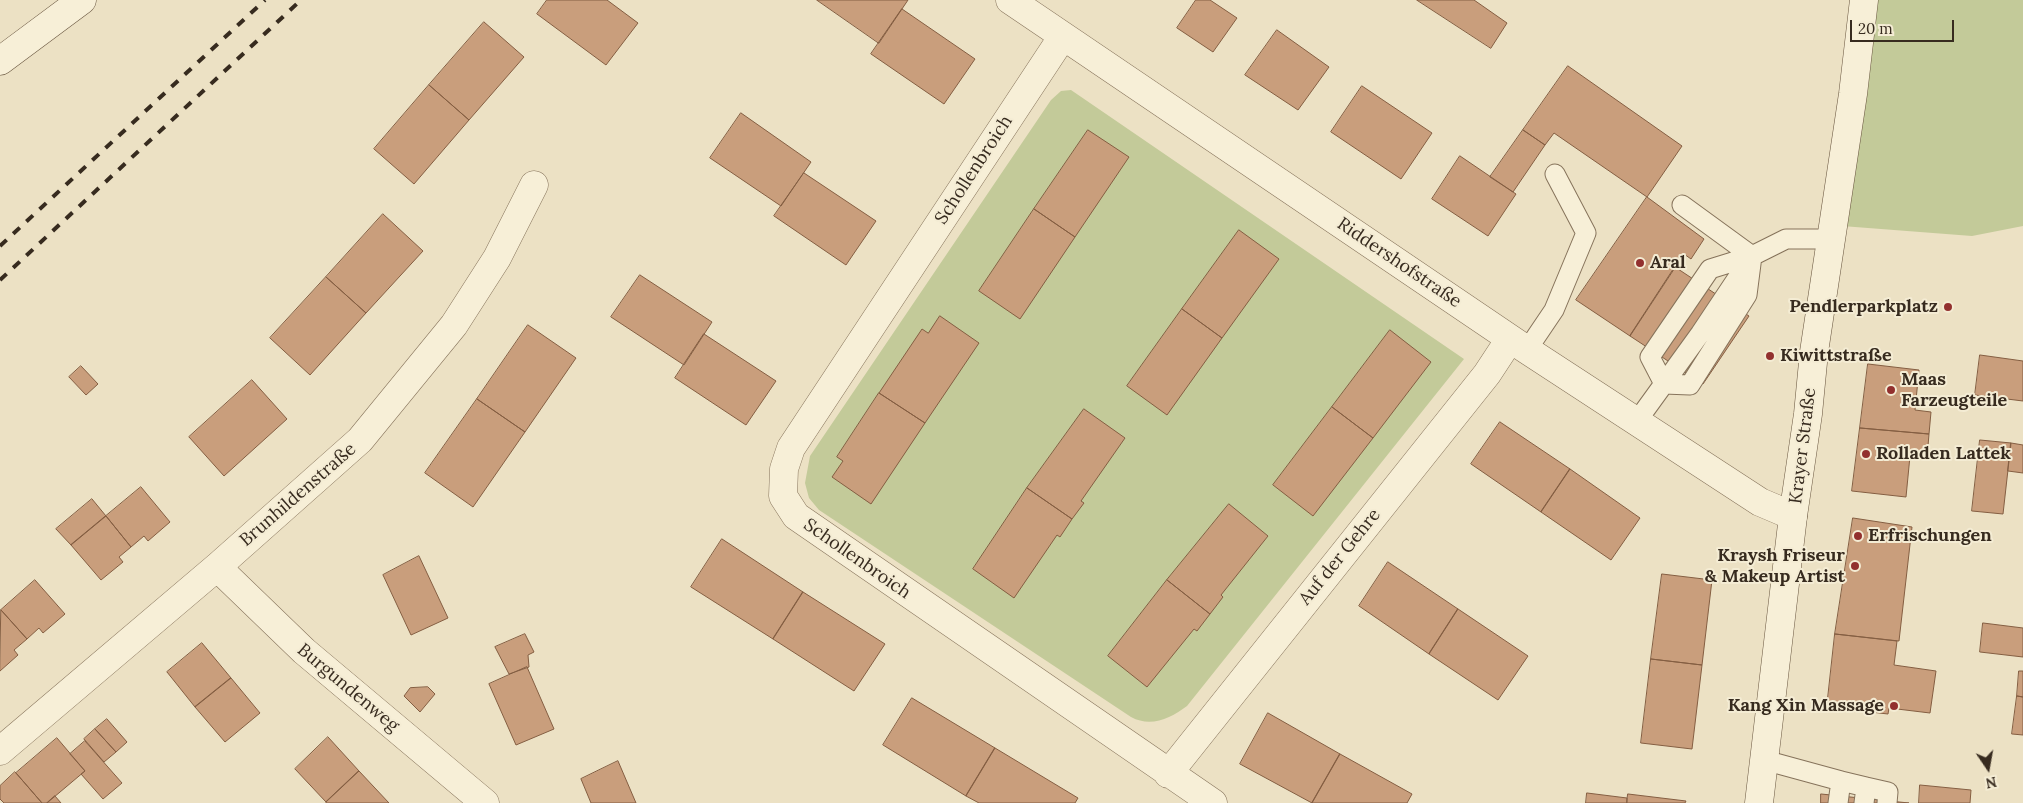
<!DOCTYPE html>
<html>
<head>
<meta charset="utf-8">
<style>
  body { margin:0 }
  #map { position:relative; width:2023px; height:803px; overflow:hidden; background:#ece1c4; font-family:Lora,serif }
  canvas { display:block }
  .north { position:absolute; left:1963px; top:743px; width:50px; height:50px; -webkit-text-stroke:4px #f4ecd4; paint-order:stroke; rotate:168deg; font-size:14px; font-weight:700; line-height:20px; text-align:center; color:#372b1f }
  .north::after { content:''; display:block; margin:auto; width:18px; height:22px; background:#372b1f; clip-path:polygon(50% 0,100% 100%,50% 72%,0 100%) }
  .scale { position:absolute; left:1850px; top:20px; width:104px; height:22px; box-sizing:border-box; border:2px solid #372b1f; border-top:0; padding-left:6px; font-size:15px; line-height:18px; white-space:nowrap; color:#372b1f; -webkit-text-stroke:4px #f4ecd4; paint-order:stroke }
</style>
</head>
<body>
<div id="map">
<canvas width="2023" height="803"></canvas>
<div class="north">N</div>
<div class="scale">20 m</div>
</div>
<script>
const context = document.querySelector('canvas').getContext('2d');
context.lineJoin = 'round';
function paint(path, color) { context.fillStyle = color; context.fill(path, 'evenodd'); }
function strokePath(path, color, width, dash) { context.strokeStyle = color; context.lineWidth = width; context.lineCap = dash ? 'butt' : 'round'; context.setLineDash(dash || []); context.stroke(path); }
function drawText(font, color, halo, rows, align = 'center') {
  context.font = font + ' Lora,serif'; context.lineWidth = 4; context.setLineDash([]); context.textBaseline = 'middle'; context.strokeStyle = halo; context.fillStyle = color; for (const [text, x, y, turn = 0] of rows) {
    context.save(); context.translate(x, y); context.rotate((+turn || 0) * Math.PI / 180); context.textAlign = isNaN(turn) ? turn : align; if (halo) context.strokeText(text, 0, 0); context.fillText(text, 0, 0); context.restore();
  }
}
paint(new Path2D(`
  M 1875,0 L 2023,0 L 2023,226 L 1972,236 L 1842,226 Z
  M 1071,90 L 1464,359 L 1187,706 C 1171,718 1151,728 1131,717 L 819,510 L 809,498 L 805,483 L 810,456 L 1051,100 L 1061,91 Z`), '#c3ca99');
const building = new Path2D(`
  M 547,0 L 607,0 L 638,23 L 606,65 L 537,14 Z
  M 817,0 L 908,0 L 879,43 Z
  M 1196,0 L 1210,0 L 1237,18 L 1213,52 L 1177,28 Z
  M 1417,0 L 1474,0 L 1507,23 L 1491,48 Z
  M 902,9 L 975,59 L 944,104 L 871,54 Z
  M 484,22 L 524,57 L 469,120 L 429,85 Z
  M 1277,30 L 1329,67 L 1298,110 L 1245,75 Z
  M 1568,66 L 1682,146 L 1647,197 L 1554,133 L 1545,145 L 1523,130 Z
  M 429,85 L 469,120 L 414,184 L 374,149 Z
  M 1362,86 L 1432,133 L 1401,179 L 1331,132 Z
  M 741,113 L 811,162 L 781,206 L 710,158 Z
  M 1088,130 L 1129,157 L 1075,237 L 1034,209 Z
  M 1523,130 L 1545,145 L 1513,192 L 1490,177 Z
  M 1460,156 L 1516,194 L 1488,236 L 1432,199 Z
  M 804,173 L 876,221 L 846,265 L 774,216 Z
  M 1647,197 L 1704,239 L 1691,259 L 1684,254 L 1630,336 L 1576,300 Z
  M 1034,209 L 1075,237 L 1020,319 L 979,291 Z
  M 383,214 L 423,251 L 366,313 L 326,277 Z
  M 1239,230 L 1279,259 L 1222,338 L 1182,309 Z
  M 1675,267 L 1749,316 L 1703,384 L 1630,336 Z
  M 640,275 L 712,322 L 684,365 L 611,317 Z
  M 326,277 L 366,313 L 310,375 L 270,338 Z
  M 1182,309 L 1222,338 L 1167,415 L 1127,386 Z
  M 940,316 L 979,343 L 925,423 L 879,393 L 922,329 L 928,333 Z
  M 528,325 L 576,358 L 525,432 L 477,399 Z
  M 1390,330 L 1431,362 L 1373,438 L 1332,407 Z
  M 704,334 L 776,381 L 746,425 L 675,378 Z
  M 1980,355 L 2023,361 L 2023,401 L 1975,395 Z
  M 1868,364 L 1919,370 L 1915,410 L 1931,412 L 1929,434 L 1860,428 Z
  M 81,366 L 98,384 L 86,395 L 69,377 Z
  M 252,380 L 287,419 L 224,476 L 189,437 Z
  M 879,393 L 925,423 L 871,504 L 832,477 L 843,461 L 837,457 Z
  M 477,399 L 525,432 L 473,507 L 425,473 Z
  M 1332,407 L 1373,438 L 1313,516 L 1273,485 Z
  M 1084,409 L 1125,438 L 1081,501 L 1084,503 L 1072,519 L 1027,488 Z
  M 1500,422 L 1570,469 L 1541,512 L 1471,464 Z
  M 1860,428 L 1929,434 L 1927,458 L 1910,456 L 1906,497 L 1852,491 Z
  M 1980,440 L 2011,443 L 2003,514 L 1972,511 Z
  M 2011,443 L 2023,445 L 2023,473 L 2008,471 Z
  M 1570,469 L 1640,518 L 1611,560 L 1541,512 Z
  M 141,487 L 170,522 L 148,541 L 144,536 L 131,547 L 106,516 Z
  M 1027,488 L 1072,519 L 1060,537 L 1057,535 L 1014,598 L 973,569 Z
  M 92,499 L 106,516 L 71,545 L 56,529 Z
  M 1229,504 L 1268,536 L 1221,595 L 1223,597 L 1210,614 L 1167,580 Z
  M 106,516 L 131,547 L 119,557 L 123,562 L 101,580 L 71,545 Z
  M 1853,518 L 1912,527 L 1899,641 L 1835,634 Z
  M 722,539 L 803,592 L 773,639 L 691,587 Z
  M 419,556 L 448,618 L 411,635 L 383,575 Z
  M 1388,562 L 1458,609 L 1429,654 L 1359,606 Z
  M 1662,574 L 1712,580 L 1702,665 L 1651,659 Z
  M 35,580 L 65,614 L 43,633 L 39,628 L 27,639 L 1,610 Z
  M 1167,580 L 1210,614 L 1197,631 L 1194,629 L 1147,687 L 1108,656 Z
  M 803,592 L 885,644 L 854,691 L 773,639 Z
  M 1458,609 L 1528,656 L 1498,700 L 1429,654 Z
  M 1,610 L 27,639 L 14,650 L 18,655 L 0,671 Z
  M 1983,623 L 2023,628 L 2023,657 L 1980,652 Z
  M 525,634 L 534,652 L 528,655 L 529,667 L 509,674 L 495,647 Z
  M 1835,634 L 1897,641 L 1894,665 L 1936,671 L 1930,713 L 1889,708 L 1888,714 L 1827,707 Z
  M 202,643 L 231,678 L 195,707 L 167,672 Z
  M 1651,659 L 1702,665 L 1692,749 L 1641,743 Z
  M 527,667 L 554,729 L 516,745 L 489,684 Z
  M 2019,671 L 2023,671 L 2023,697 L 2017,696 Z
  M 231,678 L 260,713 L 225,742 L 195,707 Z
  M 428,687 L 435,694 L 420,712 L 404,696 L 410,688 Z
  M 2017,696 L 2023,697 L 2023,735 L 2012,734 Z
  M 912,698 L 995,748 L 966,796 L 883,745 Z
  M 1268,713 L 1340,754 L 1312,803 L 1240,764 Z
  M 107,719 L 127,742 L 116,752 L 95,729 Z
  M 95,729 L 116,752 L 104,762 L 84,739 Z
  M 328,737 L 359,771 L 326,802 L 295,769 Z
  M 57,738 L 85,771 L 47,803 L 42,803 L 16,773 Z
  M 85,741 L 122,783 L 103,799 L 81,774 L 85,771 L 70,754 Z
  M 995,748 L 1078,798 L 1075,803 L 979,803 L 966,796 Z
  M 1340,754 L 1412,794 L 1407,803 L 1312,803 Z
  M 618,761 L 636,803 L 591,803 L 581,779 Z
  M 359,771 L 389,803 L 326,803 L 326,802 Z
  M 15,772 L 16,773 L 42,803 L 4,803 L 0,799 L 0,786 Z
  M 1920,785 L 1971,790 L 1970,803 L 1919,803 Z
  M 1587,793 L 1627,798 L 1627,803 L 1586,803 Z
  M 1628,794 L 1686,801 L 1685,803 L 1627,803 Z
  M 1821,794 L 1909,803 L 1821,803 Z
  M 55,796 L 61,803 L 47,803 Z`);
paint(building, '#c99e7c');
strokePath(building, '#845e42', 1);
const service = new Path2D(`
  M 1682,205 L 1752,256
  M 1752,256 L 1747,295 L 1690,385 L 1664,384 L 1650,357 L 1710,269 Z
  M 1527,350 L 1554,310 L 1586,233 L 1555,174
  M 1637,421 L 1700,334 L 1752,256 L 1786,239 L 1832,239
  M 1764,760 L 1841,781 L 1838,803
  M 1841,781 L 1866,787 L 1864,803
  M 1866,787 L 1888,792 L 1887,803`);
const minor = new Path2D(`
  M 1010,0 L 1527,350 L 1760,502 L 1793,516
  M 1063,36 L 791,448 L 784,469 L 783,496 L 796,516 L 1213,803
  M 217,567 L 304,651 L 485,803
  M 0,751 L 217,567 L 360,440 L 454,325 L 497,258 L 534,185
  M 1168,774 L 1487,374 L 1510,339`);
const secondary = new Path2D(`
  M 0,61 L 82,0
  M 1759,803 L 1793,516 L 1808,414 L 1814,352 L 1853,94 L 1864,0`);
strokePath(service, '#86735b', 21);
strokePath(minor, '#86735b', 29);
strokePath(secondary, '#68553f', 29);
strokePath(service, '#f7efd7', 19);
strokePath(minor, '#f7efd7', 28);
strokePath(secondary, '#f7efd7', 28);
strokePath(new Path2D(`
  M 0,246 L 265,0
  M 0,280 L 301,0`), '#372b1f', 4, [9, 9]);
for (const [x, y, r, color] of [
  [1640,263,5,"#92302e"],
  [1948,307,5,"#92302e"],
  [1770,356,5,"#92302e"],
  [1891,390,5,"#92302e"],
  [1866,454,5,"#92302e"],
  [1858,536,5,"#92302e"],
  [1855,566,5,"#92302e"],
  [1894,706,5,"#92302e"]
]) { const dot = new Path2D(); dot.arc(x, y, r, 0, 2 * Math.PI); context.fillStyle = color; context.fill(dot); strokePath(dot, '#f4ecd4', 2); }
drawText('18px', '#372b1f', '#f4ecd4', [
  ["Schollenbroich",974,170,-57],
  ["Riddershofstraße",1399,263,34],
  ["Krayer Straße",1803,446,-83],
  ["Brunhildenstraße",298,495,-41],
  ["Auf der Gehre",1340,557,-51],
  ["Schollenbroich",857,559,35],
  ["Burgundenweg",348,688,40]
]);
drawText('bold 18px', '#372b1f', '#f4ecd4', [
  ["Aral",1650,263],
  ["Pendlerparkplatz",1938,307,"right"],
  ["Kiwittstraße",1780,356],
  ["Maas",1901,380],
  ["Farzeugteile",1901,401],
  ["Rolladen Lattek",1876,454],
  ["Erfrischungen",1868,536],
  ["Kraysh Friseur",1845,556,"right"],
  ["& Makeup Artist",1845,577,"right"],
  ["Kang Xin Massage",1884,706,"right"]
], 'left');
</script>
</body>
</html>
